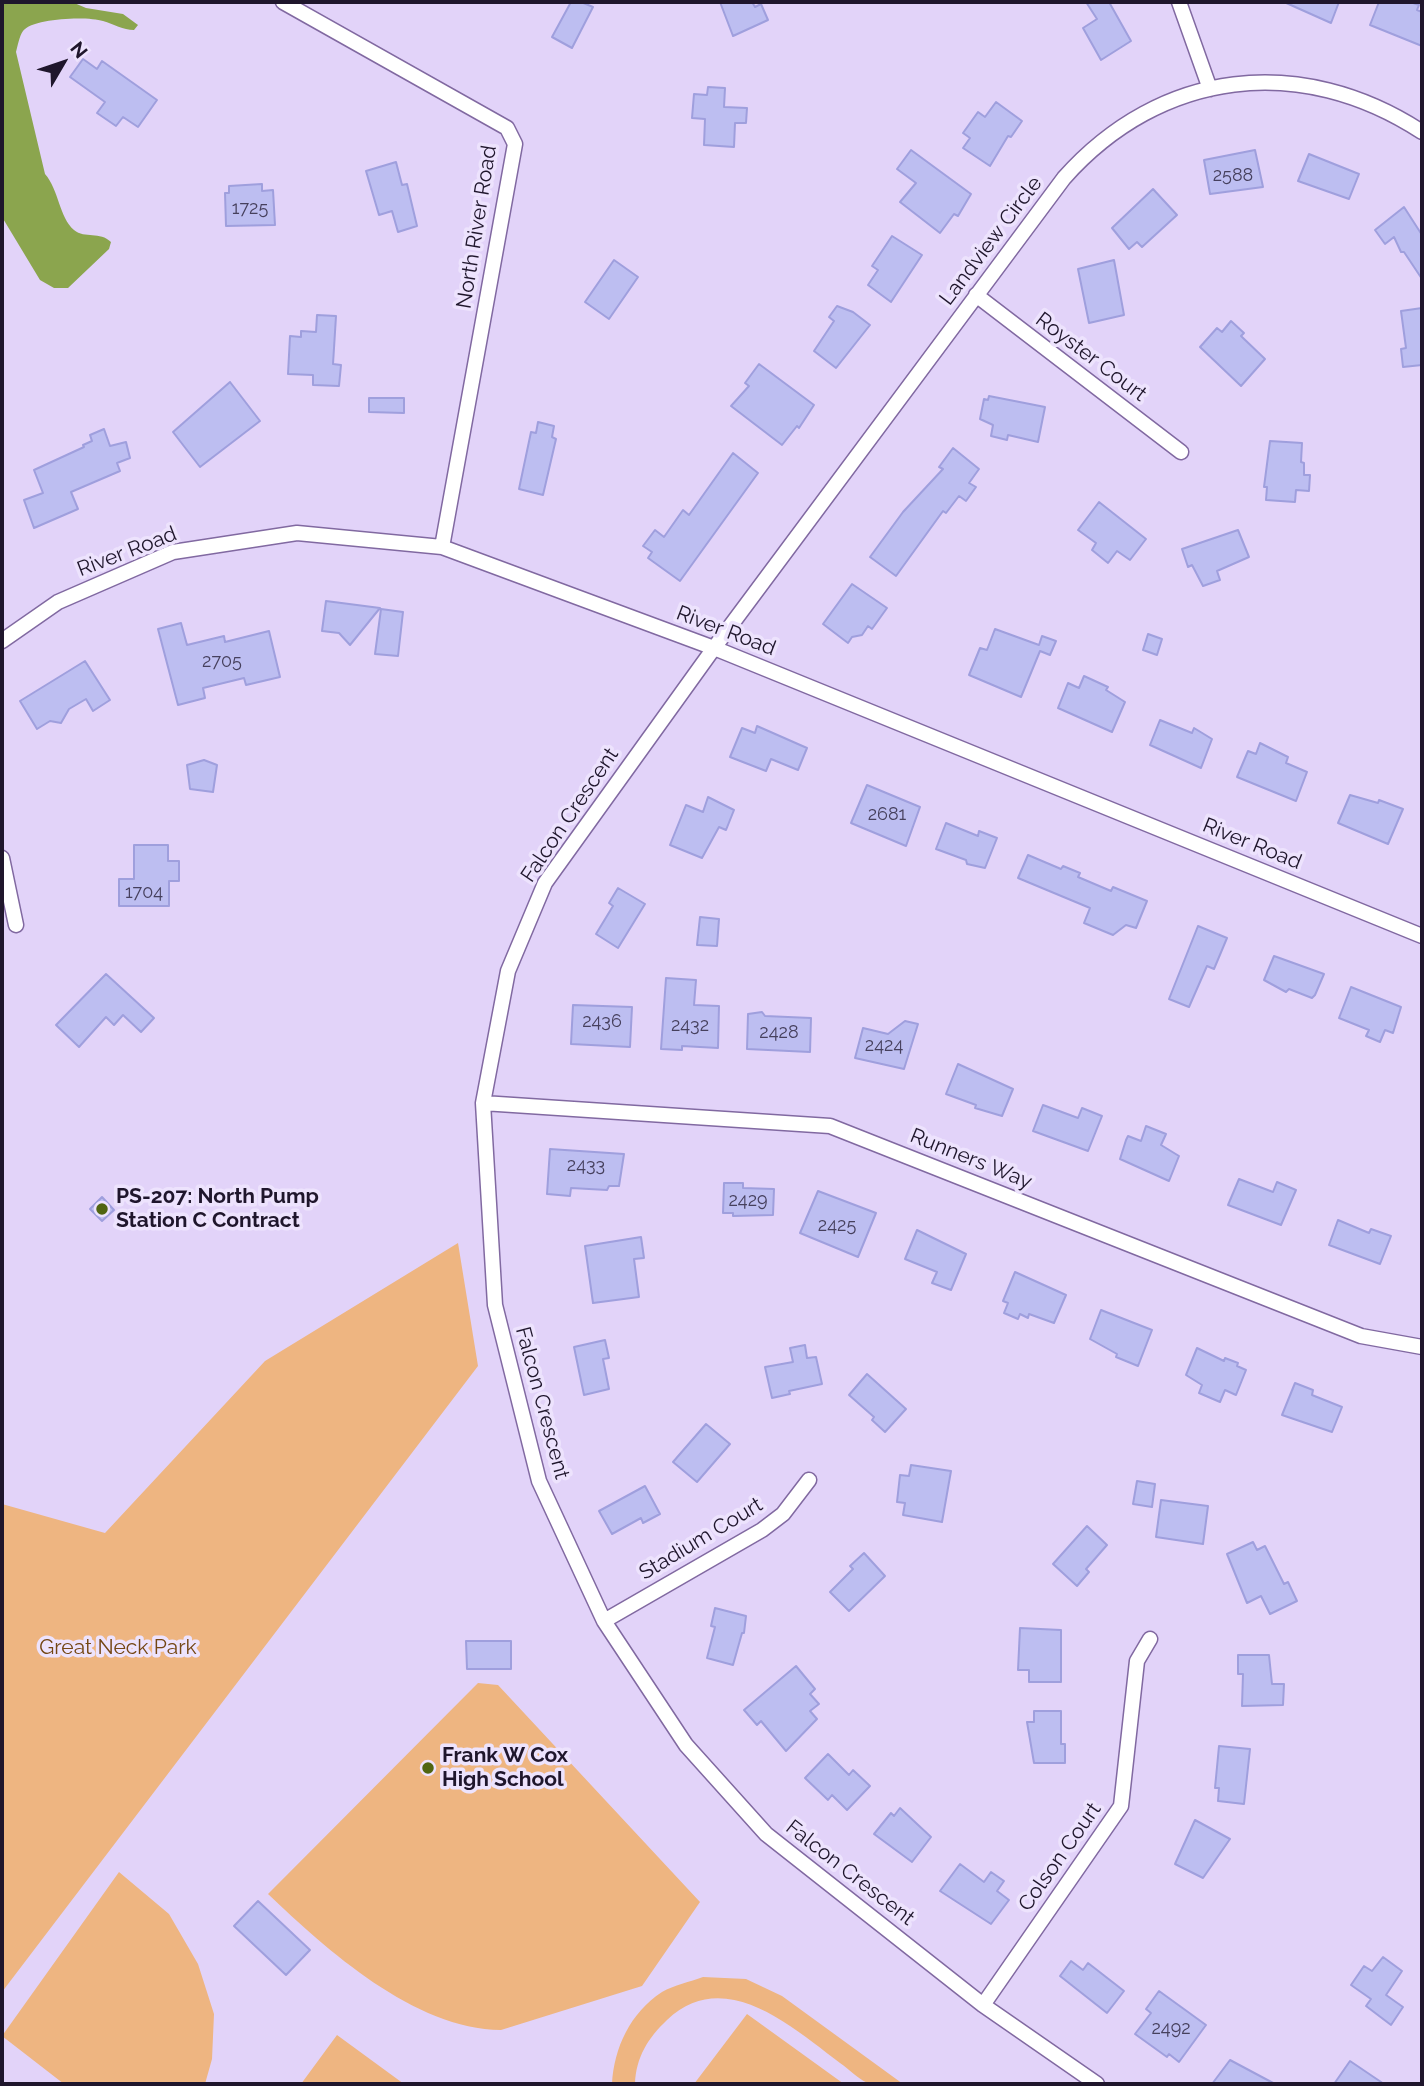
<!DOCTYPE html>
<html>
<head>
<meta charset="utf-8">
<style>
  body { margin:0 }
  #map { position:relative; width:1424px; height:2086px; overflow:hidden; background:#e2d3f9; font-family:Raleway,sans-serif }
  canvas { display:block }
  .frame { position:absolute; inset:0; border:4px solid #1f162c; pointer-events:none }
  .north { position:absolute; left:28px; top:28px; width:70px; height:70px; -webkit-text-stroke:5px #ede3fd; paint-order:stroke; rotate:51deg; font-size:19px; font-weight:700; line-height:28px; text-align:center; color:#1f162c }
  .north::after { content:''; display:block; margin:auto; width:24px; height:32px; background:#1f162c; clip-path:polygon(50% 0,100% 100%,50% 72%,0 100%) }
</style>
</head>
<body>
<div id="map">
<canvas width="1424" height="2086"></canvas>
<div class="frame"></div>
<div class="north">N</div>
</div>
<script>
const context = document.querySelector('canvas').getContext('2d');
context.lineJoin = 'round';
function paint(path, color) { context.fillStyle = color; context.fill(path, 'evenodd'); }
function strokePath(path, color, width, dash) { context.strokeStyle = color; context.lineWidth = width; context.lineCap = dash ? 'butt' : 'round'; context.setLineDash(dash || []); context.stroke(path); }
function drawText(font, color, halo, rows, align = 'center') {
  context.font = font + ' Raleway,sans-serif'; context.lineWidth = 7; context.setLineDash([]); context.textBaseline = 'middle'; context.strokeStyle = halo; context.fillStyle = color; for (const [text, x, y, turn = 0] of rows) {
    context.save(); context.translate(x, y); context.rotate((+turn || 0) * Math.PI / 180); context.textAlign = isNaN(turn) ? turn : align; if (halo) context.strokeText(text, 0, 0); context.fillText(text, 0, 0); context.restore();
  }
}
paint(new Path2D(`
  M 458,1243 L 478,1366 L 2,1992 L 2,1504 L 105,1533 L 265,1361 Z
  M 478,1683 L 498,1685 L 700,1902 L 642,1986 L 501,2030 C 414,2029 327,1950 268,1894 Z
  M 119,1872 L 169,1914 L 198,1964 L 214,2014 L 212,2059 L 205,2084 L 64,2084 L 2,2036 Z
  M 703,1977 L 746,1979 L 782,1996 L 903,2084 C 893,2084 880,2086 871,2084 C 861,2082 849,2069 840,2063 C 793,2028 725,1965 667,2020 C 648,2038 636,2057 635,2084 L 612,2084 C 614,2048 630,2013 662,1992 C 674,1985 690,1982 703,1977 Z
  M 747,2014 L 844,2084 L 694,2084 Z
  M 337,2035 L 404,2084 L 301,2084 Z`), '#eeb581');
paint(new Path2D(`
  M 2,2 L 72,2 L 86,8 L 123,14 L 138,25 L 134,30 C 123,30 114,24 103,21 C 87,16 33,18 23,31 C 19,37 18,45 16,52 L 45,174 C 59,190 59,217 74,230 C 85,239 100,231 111,242 L 109,249 L 68,288 L 54,288 L 40,280 L 2,217 Z`), '#8ba54e');
const building = new Path2D(`
  M 571,2 L 581,2 L 593,7 L 572,48 L 552,37 Z
  M 720,2 L 752,2 L 755,7 L 761,4 L 768,20 L 733,36 Z
  M 1086,2 L 1109,2 L 1131,41 L 1101,60 L 1083,28 L 1097,19 Z
  M 1284,2 L 1339,2 L 1331,23 Z
  M 1379,2 L 1410,2 L 1419,5 L 1417,10 L 1422,12 L 1422,46 L 1370,25 Z
  M 83,59 L 97,69 L 102,61 L 157,100 L 138,127 L 123,117 L 116,126 L 97,113 L 105,102 L 70,77 Z
  M 708,87 L 725,88 L 724,107 L 747,108 L 746,123 L 735,123 L 734,147 L 704,145 L 705,119 L 692,118 L 694,94 L 707,95 Z
  M 996,102 L 1022,121 L 1011,137 L 1008,136 L 990,166 L 963,148 L 970,138 L 963,133 L 978,112 L 985,117 Z
  M 911,150 L 971,194 L 958,216 L 954,214 L 940,233 L 900,202 L 916,183 L 897,169 Z
  M 1255,150 L 1263,187 L 1210,194 L 1204,160 Z
  M 1309,154 L 1359,174 L 1349,199 L 1298,181 Z
  M 396,162 L 402,185 L 407,184 L 417,226 L 398,232 L 392,211 L 379,215 L 366,171 Z
  M 262,184 L 262,191 L 273,190 L 275,225 L 226,226 L 225,193 L 229,193 L 229,186 Z
  M 1153,189 L 1177,215 L 1142,247 L 1137,242 L 1129,249 L 1112,228 Z
  M 1404,207 L 1422,235 L 1422,279 L 1404,252 L 1401,252 L 1394,237 L 1385,244 L 1375,230 Z
  M 892,236 L 922,255 L 891,302 L 868,285 L 878,270 L 872,266 Z
  M 614,260 L 638,277 L 609,319 L 585,302 Z
  M 1114,260 L 1124,315 L 1089,323 L 1078,269 Z
  M 837,306 L 853,312 L 870,325 L 836,368 L 814,351 L 834,321 L 829,317 Z
  M 1422,308 L 1422,365 L 1403,367 L 1401,349 L 1406,348 L 1401,311 Z
  M 317,315 L 336,316 L 333,364 L 341,365 L 339,386 L 313,385 L 313,375 L 288,374 L 290,336 L 301,337 L 301,331 L 316,332 Z
  M 1231,321 L 1244,333 L 1241,336 L 1265,359 L 1241,386 L 1200,347 L 1217,328 L 1222,332 Z
  M 759,364 L 814,405 L 799,428 L 797,426 L 782,445 L 731,406 L 749,386 L 745,383 Z
  M 230,382 L 260,421 L 200,467 L 173,432 Z
  M 989,396 L 1045,407 L 1038,442 L 1008,435 L 1007,440 L 991,436 L 993,425 L 980,419 L 984,399 L 988,400 Z
  M 369,398 L 404,398 L 404,413 L 369,412 Z
  M 538,422 L 554,426 L 552,437 L 556,439 L 543,495 L 519,489 L 531,432 L 536,433 Z
  M 104,429 L 110,446 L 126,442 L 130,458 L 117,463 L 120,471 L 71,492 L 78,509 L 34,528 L 24,500 L 43,493 L 34,470 L 84,447 L 83,445 L 92,441 L 90,435 Z
  M 1270,441 L 1302,443 L 1301,462 L 1304,463 L 1304,475 L 1310,475 L 1309,491 L 1296,490 L 1295,502 L 1266,500 L 1267,487 L 1264,487 Z
  M 953,448 L 979,469 L 969,483 L 976,487 L 966,501 L 959,496 L 946,513 L 943,511 L 896,576 L 870,557 L 903,512 L 943,469 L 939,467 Z
  M 733,453 L 758,473 L 680,581 L 648,558 L 652,552 L 643,546 L 655,530 L 664,537 L 683,510 L 689,515 Z
  M 1099,502 L 1146,539 L 1130,560 L 1117,551 L 1108,563 L 1092,550 L 1096,543 L 1078,530 Z
  M 1238,530 L 1249,557 L 1217,571 L 1220,580 L 1203,586 L 1192,565 L 1188,567 L 1182,549 Z
  M 852,584 L 887,608 L 872,629 L 868,626 L 862,635 L 852,637 L 848,643 L 823,624 Z
  M 326,601 L 380,608 L 350,645 L 339,633 L 322,631 Z
  M 381,609 L 403,612 L 398,656 L 375,654 Z
  M 181,623 L 187,645 L 224,636 L 225,642 L 269,631 L 280,677 L 246,685 L 244,678 L 203,688 L 205,698 L 178,705 L 158,629 Z
  M 995,629 L 1039,645 L 1042,636 L 1056,641 L 1050,655 L 1040,651 L 1021,697 L 969,675 L 980,648 L 987,650 Z
  M 1148,634 L 1162,639 L 1157,655 L 1143,650 Z
  M 85,661 L 110,700 L 93,711 L 86,699 L 69,709 L 61,723 L 50,721 L 37,729 L 20,701 Z
  M 1084,676 L 1108,687 L 1106,690 L 1125,702 L 1112,732 L 1058,708 L 1068,683 L 1079,688 Z
  M 1160,720 L 1192,733 L 1194,728 L 1212,739 L 1201,768 L 1150,745 Z
  M 757,726 L 807,748 L 798,770 L 771,759 L 766,771 L 730,757 L 742,728 L 755,733 Z
  M 1260,743 L 1288,757 L 1286,763 L 1307,772 L 1296,801 L 1237,777 L 1248,751 L 1256,754 Z
  M 204,760 L 217,765 L 213,792 L 190,789 L 187,765 Z
  M 867,785 L 920,807 L 906,846 L 851,823 Z
  M 1350,795 L 1378,803 L 1379,800 L 1403,809 L 1388,844 L 1338,823 Z
  M 708,797 L 734,810 L 726,830 L 719,827 L 702,858 L 670,845 L 686,805 L 703,812 Z
  M 946,823 L 978,836 L 979,831 L 997,838 L 985,868 L 967,864 L 966,860 L 936,849 Z
  M 134,845 L 168,845 L 168,861 L 179,861 L 179,881 L 169,881 L 169,906 L 119,906 L 119,879 L 134,879 Z
  M 1028,855 L 1061,869 L 1063,866 L 1080,873 L 1078,877 L 1111,891 L 1113,887 L 1147,901 L 1136,928 L 1126,925 L 1113,935 L 1084,923 L 1090,908 L 1018,878 Z
  M 618,888 L 645,904 L 618,948 L 596,934 L 613,906 L 609,903 Z
  M 700,917 L 719,919 L 717,946 L 697,945 Z
  M 1198,926 L 1227,938 L 1214,969 L 1207,966 L 1189,1007 L 1169,999 Z
  M 1274,956 L 1324,974 L 1315,995 L 1312,998 L 1289,989 L 1286,992 L 1264,980 Z
  M 106,974 L 154,1018 L 141,1032 L 123,1015 L 114,1025 L 106,1017 L 79,1047 L 56,1025 Z
  M 666,978 L 696,980 L 694,1005 L 719,1006 L 718,1048 L 682,1046 L 682,1050 L 661,1049 Z
  M 1351,987 L 1401,1007 L 1393,1033 L 1385,1030 L 1380,1042 L 1366,1036 L 1369,1030 L 1339,1018 Z
  M 573,1005 L 632,1007 L 630,1047 L 571,1044 Z
  M 762,1012 L 765,1016 L 811,1018 L 810,1052 L 747,1049 L 748,1014 Z
  M 905,1021 L 918,1024 L 904,1069 L 855,1058 L 863,1028 L 888,1034 Z
  M 958,1064 L 1013,1089 L 1002,1116 L 975,1108 L 976,1105 L 946,1094 Z
  M 1043,1105 L 1078,1118 L 1082,1108 L 1102,1116 L 1088,1151 L 1033,1131 Z
  M 1146,1126 L 1166,1134 L 1161,1145 L 1179,1156 L 1169,1181 L 1120,1159 L 1126,1140 L 1128,1136 L 1141,1141 Z
  M 550,1149 L 624,1154 L 619,1186 L 609,1186 L 607,1190 L 571,1188 L 570,1196 L 547,1194 Z
  M 1239,1179 L 1273,1192 L 1277,1182 L 1296,1190 L 1281,1225 L 1228,1205 Z
  M 724,1183 L 743,1183 L 743,1188 L 774,1189 L 773,1215 L 733,1216 L 733,1213 L 723,1213 Z
  M 818,1191 L 876,1213 L 858,1257 L 800,1233 Z
  M 102,1197 L 114,1210 L 102,1221 L 90,1209 Z
  M 1338,1220 L 1369,1233 L 1371,1229 L 1391,1236 L 1380,1264 L 1329,1245 Z
  M 917,1230 L 966,1254 L 951,1290 L 932,1283 L 937,1272 L 905,1259 Z
  M 641,1237 L 644,1258 L 634,1259 L 639,1297 L 593,1303 L 585,1246 Z
  M 1015,1272 L 1066,1295 L 1054,1323 L 1029,1314 L 1028,1318 L 1020,1314 L 1018,1319 L 1004,1313 L 1008,1303 L 1003,1301 Z
  M 1101,1310 L 1152,1330 L 1138,1366 L 1116,1357 L 1117,1354 L 1090,1339 Z
  M 605,1340 L 609,1358 L 603,1359 L 609,1389 L 584,1395 L 574,1347 Z
  M 805,1345 L 807,1358 L 816,1357 L 822,1384 L 789,1391 L 790,1394 L 772,1398 L 765,1367 L 793,1362 L 790,1348 Z
  M 1197,1348 L 1224,1361 L 1225,1358 L 1238,1363 L 1237,1366 L 1246,1370 L 1236,1395 L 1225,1390 L 1220,1402 L 1199,1393 L 1202,1385 L 1186,1375 Z
  M 867,1374 L 906,1409 L 885,1432 L 872,1420 L 874,1417 L 849,1395 Z
  M 1295,1383 L 1313,1390 L 1312,1395 L 1342,1407 L 1332,1432 L 1282,1415 Z
  M 706,1424 L 730,1444 L 697,1482 L 673,1462 Z
  M 911,1465 L 951,1471 L 942,1522 L 903,1515 L 905,1503 L 897,1502 L 900,1475 L 909,1476 Z
  M 1137,1481 L 1155,1484 L 1152,1507 L 1133,1504 Z
  M 645,1486 L 660,1514 L 643,1523 L 641,1518 L 612,1534 L 599,1511 Z
  M 1161,1500 L 1208,1506 L 1203,1544 L 1156,1537 Z
  M 1087,1526 L 1107,1545 L 1086,1569 L 1089,1572 L 1077,1586 L 1053,1564 Z
  M 1253,1542 L 1257,1550 L 1265,1546 L 1284,1584 L 1288,1582 L 1297,1601 L 1270,1614 L 1261,1596 L 1247,1603 L 1227,1554 Z
  M 864,1553 L 885,1576 L 849,1611 L 830,1592 L 853,1569 L 850,1566 Z
  M 715,1608 L 746,1616 L 744,1633 L 742,1633 L 733,1665 L 707,1658 L 715,1627 L 711,1626 Z
  M 1020,1628 L 1061,1630 L 1061,1682 L 1029,1682 L 1029,1670 L 1018,1670 Z
  M 466,1641 L 511,1641 L 511,1669 L 467,1669 Z
  M 1238,1655 L 1269,1655 L 1272,1684 L 1284,1684 L 1283,1705 L 1242,1706 L 1243,1674 L 1238,1674 Z
  M 796,1666 L 815,1689 L 810,1694 L 819,1704 L 810,1711 L 817,1719 L 786,1751 L 761,1721 L 757,1725 L 744,1710 Z
  M 1034,1711 L 1061,1711 L 1061,1744 L 1065,1744 L 1065,1763 L 1034,1763 L 1027,1722 L 1034,1722 Z
  M 1219,1746 L 1250,1749 L 1244,1804 L 1218,1801 L 1219,1788 L 1215,1788 Z
  M 828,1754 L 849,1775 L 853,1770 L 870,1786 L 847,1810 L 832,1795 L 828,1800 L 805,1778 Z
  M 900,1808 L 931,1837 L 912,1862 L 874,1834 L 891,1813 L 894,1816 Z
  M 1195,1820 L 1230,1839 L 1203,1878 L 1175,1864 Z
  M 960,1864 L 984,1882 L 991,1872 L 1004,1881 L 997,1891 L 1009,1900 L 991,1924 L 940,1891 Z
  M 258,1901 L 310,1950 L 286,1975 L 234,1926 Z
  M 1383,1957 L 1402,1971 L 1386,1995 L 1403,2007 L 1391,2025 L 1366,2006 L 1371,1999 L 1351,1985 L 1364,1966 L 1372,1971 Z
  M 1071,1961 L 1083,1970 L 1088,1963 L 1124,1991 L 1107,2013 L 1060,1976 Z
  M 1159,1991 L 1206,2025 L 1179,2062 L 1169,2054 L 1167,2057 L 1135,2034 L 1151,2013 L 1146,2009 Z
  M 1230,2060 L 1275,2084 L 1212,2084 Z
  M 1350,2061 L 1384,2084 L 1334,2084 Z`);
paint(building, '#bdbef1');
strokePath(building, '#9f9fdd', 2);
const minor = new Path2D(`
  M 283,2 L 507,128 L 515,144 L 442,547
  M 1179,2 L 1210,89
  M 976,295 L 1181,452
  M 2,641 L 58,602 L 173,552 L 297,533 L 442,547 L 714,648 L 1422,936
  M 2,858 L 16,925
  M 483,1103 L 830,1126 L 1361,1336 L 1422,1347
  M 604,1621 L 762,1530 L 783,1514 L 809,1480
  M 983,2005 L 1121,1806 L 1137,1661 L 1150,1639
  M 1097,2084 L 983,2005 L 766,1834 L 686,1745 L 604,1621 L 539,1481 L 495,1305 L 483,1103 L 508,971 L 545,883 L 714,648 L 1064,178 C 1161,69 1301,53 1422,132`);
strokePath(minor, '#8169a1', 17);
strokePath(minor, '#fff', 14);
for (const [x, y, r, color] of [
  [102,1209,7,"#506511"],
  [428,1768,7,"#506511"]
]) { const dot = new Path2D(); dot.arc(x, y, r, 0, 2 * Math.PI); context.fillStyle = color; context.fill(dot); strokePath(dot, '#ede3fd', 2.5); }
drawText('18px', '#46405d', null, [
  ["2588",1233,176],
  ["1725",250,209],
  ["2705",222,662],
  ["2681",887,815],
  ["1704",144,893],
  ["2436",602,1022],
  ["2432",690,1026],
  ["2428",779,1033],
  ["2424",884,1046],
  ["2433",586,1166],
  ["2429",748,1201],
  ["2425",837,1226],
  ["2492",1171,2029]
]);
drawText('21px', '#1f162c', '#ede3fd', [
  ["North River Road",477,227,-81],
  ["Landview Circle",991,241,-53],
  ["Royster Court",1091,357,37],
  ["River Road",127,552,-21],
  ["River Road",726,631,21],
  ["Falcon Crescent",570,815,-56],
  ["River Road",1252,844,22],
  ["Runners Way",971,1159,22],
  ["Falcon Crescent",542,1403,75],
  ["Stadium Court",701,1539,-31],
  ["Colson Court",1060,1857,-55],
  ["Falcon Crescent",850,1873,38]
]);
drawText('bold 21px', '#1f162c', '#ede3fd', [
  ["PS-207: North Pump",116,1197],
  ["Station C Contract",116,1221],
  ["Frank W Cox",442,1756],
  ["High School",442,1780]
], 'left');
drawText('21px', '#744613', '#ede3fd', [
  ["Great Neck Park",118,1648]
]);
</script>
</body>
</html>
